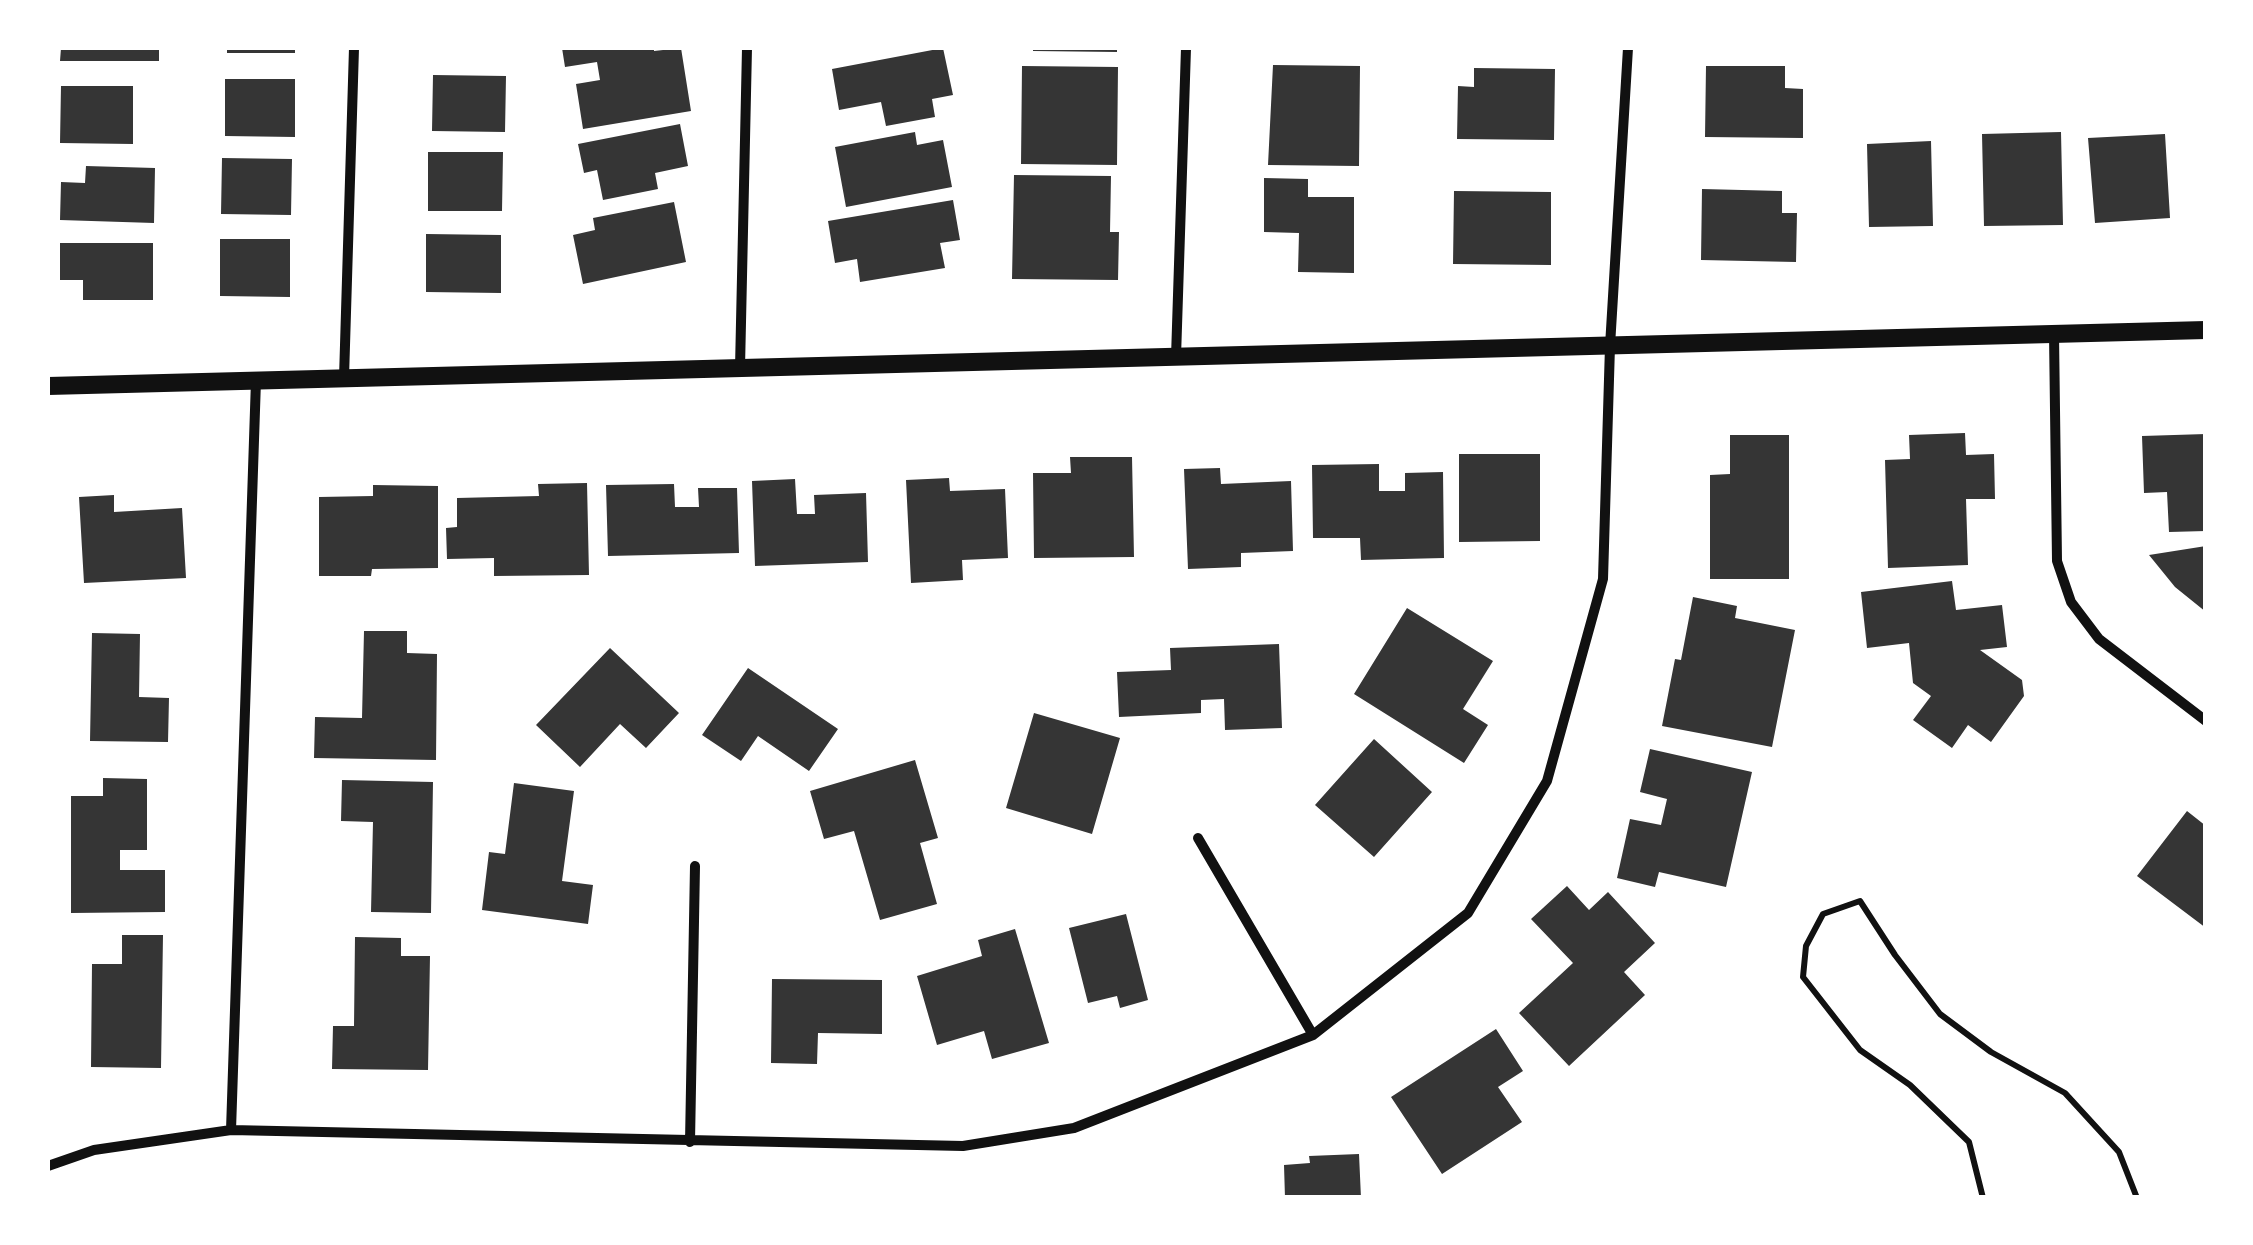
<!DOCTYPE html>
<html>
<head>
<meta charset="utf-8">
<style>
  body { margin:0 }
  #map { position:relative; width:2253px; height:1245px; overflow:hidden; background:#fff; font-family:Jost,sans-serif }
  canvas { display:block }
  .frame { position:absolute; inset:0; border:50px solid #fff; pointer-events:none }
</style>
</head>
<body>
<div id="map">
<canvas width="2253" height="1245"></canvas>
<div class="frame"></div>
</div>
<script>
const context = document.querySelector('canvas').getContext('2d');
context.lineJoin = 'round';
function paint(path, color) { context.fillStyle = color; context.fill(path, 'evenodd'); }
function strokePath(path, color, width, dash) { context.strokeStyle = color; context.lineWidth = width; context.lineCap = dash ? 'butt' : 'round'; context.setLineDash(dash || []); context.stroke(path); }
paint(new Path2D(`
  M 61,48 L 159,48 L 159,61 L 60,61 Z
  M 227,48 L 295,48 L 295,53 L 227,53 Z
  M 562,48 L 654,48 L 654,51 L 681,48 L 691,111 L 583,129 L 576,84 L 600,80 L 597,62 L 565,67 Z
  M 943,48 L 953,95 L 932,99 L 935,117 L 886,126 L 881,102 L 839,110 L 832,69 Z
  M 1033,48 L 1117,48 L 1117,52 L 1033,51 Z
  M 1273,65 L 1360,66 L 1359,166 L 1268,165 Z
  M 1022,66 L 1118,67 L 1117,165 L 1021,164 Z
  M 1706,66 L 1785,66 L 1785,88 L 1803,89 L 1803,138 L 1705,137 Z
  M 1474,68 L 1555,69 L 1554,140 L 1457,139 L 1458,86 L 1474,87 Z
  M 433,75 L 506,76 L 505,132 L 432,131 Z
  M 225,79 L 295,79 L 295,137 L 225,136 Z
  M 61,86 L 133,86 L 133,144 L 60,143 Z
  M 680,124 L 688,166 L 655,173 L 658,189 L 603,200 L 597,170 L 584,173 L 578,144 Z
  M 915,132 L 917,145 L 943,140 L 952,187 L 846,207 L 835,147 Z
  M 2061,132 L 2063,225 L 1984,226 L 1982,134 Z
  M 2165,134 L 2170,218 L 2095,223 L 2088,138 Z
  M 1931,141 L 1933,226 L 1869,227 L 1867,144 Z
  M 428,152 L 503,152 L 502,211 L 428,211 Z
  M 222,158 L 292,159 L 291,215 L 221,214 Z
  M 86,166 L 155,168 L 154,223 L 60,220 L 61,182 L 85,183 Z
  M 1014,175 L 1111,176 L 1110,232 L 1119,232 L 1118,280 L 1012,279 Z
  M 1264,178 L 1308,179 L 1308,197 L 1354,197 L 1354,273 L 1298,272 L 1299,233 L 1264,232 Z
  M 1702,189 L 1782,191 L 1782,213 L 1797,213 L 1796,262 L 1701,260 Z
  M 1454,191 L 1551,192 L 1551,265 L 1453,264 Z
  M 953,200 L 960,240 L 940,243 L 945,268 L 860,282 L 857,259 L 835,263 L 828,221 Z
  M 674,202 L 686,262 L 583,284 L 573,235 L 595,230 L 593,218 Z
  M 426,234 L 501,235 L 501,293 L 426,292 Z
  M 220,239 L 290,239 L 290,297 L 220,296 Z
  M 60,243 L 153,243 L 153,300 L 83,300 L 83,280 L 60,280 Z
  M 1965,433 L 1966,455 L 1994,454 L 1995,499 L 1966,499 L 1968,565 L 1888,568 L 1885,460 L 1910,459 L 1909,435 Z
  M 2206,434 L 2206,531 L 2169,532 L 2167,492 L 2144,493 L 2142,436 Z
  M 1730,435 L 1789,435 L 1789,579 L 1710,579 L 1710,475 L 1730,474 Z
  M 1459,454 L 1540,454 L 1540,541 L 1459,542 Z
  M 1070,457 L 1132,457 L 1134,557 L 1034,558 L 1033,473 L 1071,473 Z
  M 1379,464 L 1379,491 L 1405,491 L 1405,473 L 1443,472 L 1444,558 L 1361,560 L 1360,538 L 1313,538 L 1312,465 Z
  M 1220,468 L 1221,484 L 1291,481 L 1293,551 L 1241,553 L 1241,567 L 1188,569 L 1184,469 Z
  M 949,478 L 950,491 L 1005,489 L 1008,558 L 962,560 L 963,580 L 911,583 L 906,480 Z
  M 795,479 L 797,514 L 815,514 L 814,495 L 866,493 L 868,562 L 755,566 L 752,481 Z
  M 587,483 L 589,575 L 494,576 L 494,558 L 447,559 L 446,528 L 457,527 L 457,498 L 539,496 L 538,484 Z
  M 674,484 L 675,507 L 699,507 L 698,488 L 737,488 L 739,553 L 608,556 L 606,485 Z
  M 373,485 L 438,486 L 438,568 L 372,569 L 371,576 L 319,576 L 319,497 L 373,496 Z
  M 114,495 L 114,512 L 182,508 L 186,578 L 84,583 L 79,497 Z
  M 2206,546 L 2206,612 L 2175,587 L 2149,555 Z
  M 1952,581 L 1956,610 L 2002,605 L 2007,647 L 1980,650 L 2022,680 L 2024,696 L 1991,742 L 1968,725 L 1952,748 L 1913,720 L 1931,696 L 1913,683 L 1909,643 L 1867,648 L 1861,592 Z
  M 1693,597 L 1737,606 L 1735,618 L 1795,630 L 1772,747 L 1662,726 L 1675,659 L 1681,660 Z
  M 1407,608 L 1493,661 L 1463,709 L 1488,725 L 1464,763 L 1354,694 Z
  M 364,631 L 407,631 L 407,653 L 437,654 L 436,760 L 314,758 L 315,717 L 362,718 Z
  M 92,633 L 140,634 L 139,697 L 169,698 L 168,742 L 90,741 Z
  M 1279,644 L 1282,728 L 1225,730 L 1224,699 L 1201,700 L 1201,713 L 1119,717 L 1117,672 L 1171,670 L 1170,648 Z
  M 610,648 L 679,713 L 646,748 L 620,724 L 580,767 L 536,725 Z
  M 748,668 L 838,729 L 809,771 L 758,736 L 741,761 L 702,735 Z
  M 1034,713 L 1120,738 L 1092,834 L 1006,808 Z
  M 1374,739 L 1432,792 L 1374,857 L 1315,805 Z
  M 1650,749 L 1752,772 L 1726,887 L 1659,872 L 1655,887 L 1617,878 L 1630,819 L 1661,825 L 1667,799 L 1640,792 Z
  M 915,760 L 938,838 L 920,843 L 937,904 L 880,920 L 854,831 L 824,839 L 810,791 Z
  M 103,778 L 147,779 L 147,850 L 120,850 L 120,870 L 165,870 L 165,912 L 71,913 L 71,796 L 103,796 Z
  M 342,780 L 433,782 L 431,913 L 371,912 L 373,822 L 341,821 Z
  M 514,783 L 574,791 L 562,881 L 593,885 L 588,924 L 482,910 L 489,852 L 505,854 Z
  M 2187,811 L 2206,826 L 2206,928 L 2137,876 Z
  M 1567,886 L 1589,910 L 1608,892 L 1655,943 L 1624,972 L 1645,995 L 1569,1066 L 1519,1013 L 1573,963 L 1531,919 Z
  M 1126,914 L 1148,1000 L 1120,1008 L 1117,996 L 1088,1003 L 1069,928 Z
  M 1015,929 L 1049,1043 L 992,1059 L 984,1031 L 937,1045 L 917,976 L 982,956 L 978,940 Z
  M 122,935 L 163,935 L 161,1068 L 91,1067 L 92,964 L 122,964 Z
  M 355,937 L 401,938 L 401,956 L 430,956 L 428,1070 L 332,1069 L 333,1026 L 354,1026 Z
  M 772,979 L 882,980 L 882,1034 L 818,1033 L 817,1064 L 771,1063 Z
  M 1496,1029 L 1523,1071 L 1498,1087 L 1522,1122 L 1442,1174 L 1391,1097 Z
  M 1359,1154 L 1361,1198 L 1285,1198 L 1284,1165 L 1310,1163 L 1309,1156 Z`), '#353535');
strokePath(new Path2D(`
  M 1983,1198 L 1969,1142 L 1910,1085 L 1860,1050 L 1803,977 L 1806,946 L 1823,914 L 1860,901 L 1895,955 L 1940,1014 L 1991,1052 L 2065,1093 L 2119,1152 L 2137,1198`), '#111', 6);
strokePath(new Path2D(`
  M 2054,334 L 2057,561 L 2071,602 L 2099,639 L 2206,721
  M 1176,357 L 1186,48
  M 740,368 L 747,48
  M 344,378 L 354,48
  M 1198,838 L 1313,1035
  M 231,1130 L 256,380
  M 690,1142 L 695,866
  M 48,1166 L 94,1150 L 231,1130 L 963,1146 L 1074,1128 L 1313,1035 L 1468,913 L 1547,781 L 1603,579 L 1610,346 L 1628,48`), '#111', 10);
strokePath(new Path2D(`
  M 48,386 L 2206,330`), '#111', 18);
</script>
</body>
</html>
